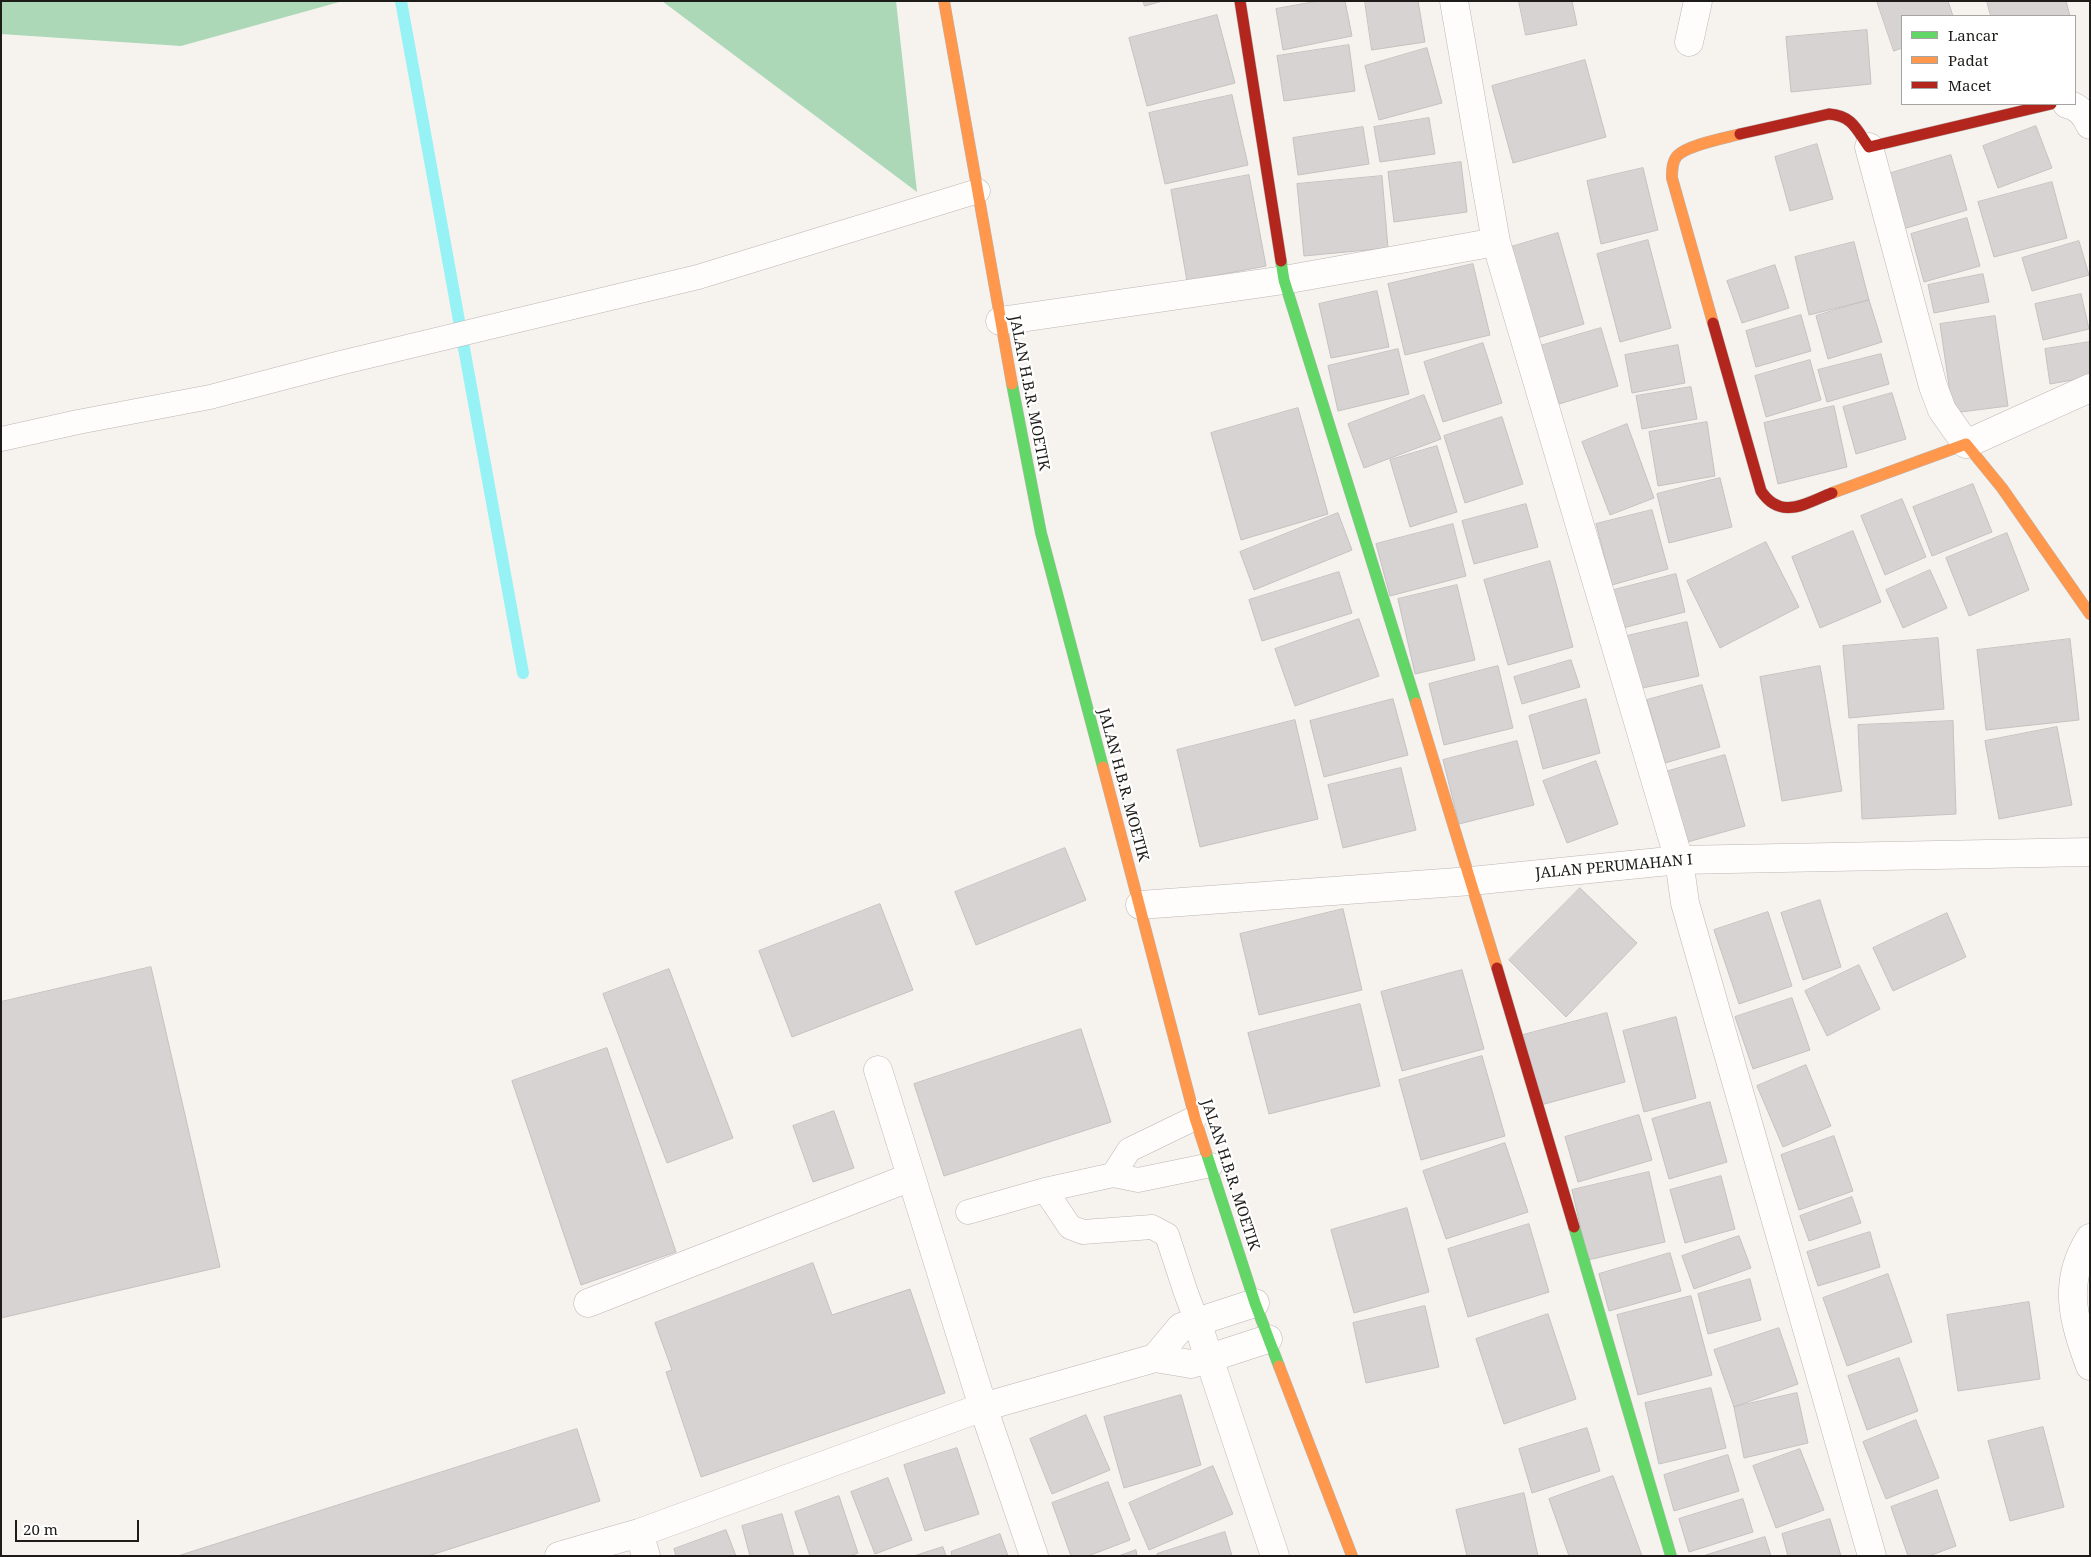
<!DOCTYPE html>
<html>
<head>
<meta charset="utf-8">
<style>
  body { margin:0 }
  #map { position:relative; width:2091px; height:1557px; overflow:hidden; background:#f6f2ee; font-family:"Noto Serif",serif }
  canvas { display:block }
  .frame { position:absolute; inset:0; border:2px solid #1e1c19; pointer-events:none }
  .legend { position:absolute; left:1901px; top:15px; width:175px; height:90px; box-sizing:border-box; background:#fff; border:1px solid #a5a4a3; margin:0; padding:6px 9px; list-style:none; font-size:15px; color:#1e1c19 }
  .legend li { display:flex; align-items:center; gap:10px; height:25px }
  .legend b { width:25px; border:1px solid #a5a4a3 }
  .scale { position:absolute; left:15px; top:1520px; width:124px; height:22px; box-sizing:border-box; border:2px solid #1e1c19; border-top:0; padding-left:6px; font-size:15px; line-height:18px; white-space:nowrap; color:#1e1c19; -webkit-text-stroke:4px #fff; paint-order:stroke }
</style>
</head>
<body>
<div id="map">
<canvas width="2091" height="1557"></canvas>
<div class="frame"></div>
<ul class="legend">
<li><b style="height:6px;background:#63d668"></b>Lancar</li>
<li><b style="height:6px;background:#ff974d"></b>Padat</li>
<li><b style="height:6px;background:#b3261e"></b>Macet</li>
</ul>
<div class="scale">20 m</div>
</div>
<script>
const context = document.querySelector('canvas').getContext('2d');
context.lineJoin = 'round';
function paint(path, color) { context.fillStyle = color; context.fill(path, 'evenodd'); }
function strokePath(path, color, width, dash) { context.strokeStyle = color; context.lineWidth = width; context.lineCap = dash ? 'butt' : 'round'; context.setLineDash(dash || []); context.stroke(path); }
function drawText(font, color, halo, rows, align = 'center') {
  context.font = font + ' "Noto Serif",serif'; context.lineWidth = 4.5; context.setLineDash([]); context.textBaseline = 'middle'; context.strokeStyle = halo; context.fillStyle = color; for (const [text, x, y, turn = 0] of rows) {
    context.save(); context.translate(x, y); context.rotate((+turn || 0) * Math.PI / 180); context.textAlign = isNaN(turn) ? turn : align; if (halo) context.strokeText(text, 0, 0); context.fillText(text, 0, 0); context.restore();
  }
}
paint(new Path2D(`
  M 1,1 L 343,1 L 181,46 L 1,34 Z
  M 662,1 L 896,1 L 917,192 Z`), '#acd8b8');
strokePath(new Path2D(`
  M 401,1 L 523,673`), '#97f2f6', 12);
const building = new Path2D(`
  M 1143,1 L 1163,1 L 1145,6 Z
  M 1318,1 L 1345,1 L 1352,36 L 1283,50 L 1276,9 Z
  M 1365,1 L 1418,1 L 1425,42 L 1372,50 Z
  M 1519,1 L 1572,1 L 1577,25 L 1526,35 Z
  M 1877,1 L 1948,1 L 1953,16 L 1902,16 L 1902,48 L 1894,51 Z
  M 1987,1 L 2066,1 L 2070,16 L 1991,16 Z
  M 1217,15 L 1235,83 L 1147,106 L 1129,38 Z
  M 1867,30 L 1871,84 L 1791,92 L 1786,37 Z
  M 1349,45 L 1355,91 L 1284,101 L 1277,56 Z
  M 1427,48 L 1442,103 L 1379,120 L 1365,66 Z
  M 1585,60 L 1606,137 L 1513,163 L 1492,86 Z
  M 1232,95 L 1248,165 L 1165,184 L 1149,113 Z
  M 1429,118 L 1435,154 L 1380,162 L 1374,127 Z
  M 2036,126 L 2052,168 L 1998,188 L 1983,146 Z
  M 1363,127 L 1369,164 L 1298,175 L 1293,138 Z
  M 1817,144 L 1833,199 L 1790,211 L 1775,157 Z
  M 1951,155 L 1967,210 L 1903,229 L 1888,174 Z
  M 1461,162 L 1467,212 L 1394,222 L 1388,172 Z
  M 1643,168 L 1658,230 L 1601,244 L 1587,181 Z
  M 1249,175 L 1266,266 L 1187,281 L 1171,190 Z
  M 1382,176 L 1388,248 L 1304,256 L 1297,184 Z
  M 2052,182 L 2067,238 L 1994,257 L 1978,202 Z
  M 1967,218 L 1980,266 L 1924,282 L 1911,234 Z
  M 1558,233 L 1584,324 L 1537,338 L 1511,247 Z
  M 1648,240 L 1671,328 L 1620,342 L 1597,254 Z
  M 2079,241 L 2089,275 L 2032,291 L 2022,258 Z
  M 1854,242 L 1869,300 L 1809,315 L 1795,257 Z
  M 1473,264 L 1490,335 L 1405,355 L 1388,284 Z
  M 1775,265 L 1789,308 L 1742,323 L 1727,281 Z
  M 1983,274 L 1989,302 L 1934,313 L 1928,285 Z
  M 1377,291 L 1389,347 L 1331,358 L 1319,304 Z
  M 2081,294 L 2089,329 L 2043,340 L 2035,304 Z
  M 1869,300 L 1882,342 L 1828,359 L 1816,316 Z
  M 1801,315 L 1811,351 L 1756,367 L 1746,331 Z
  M 1995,316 L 2008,406 L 1953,413 L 1940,324 Z
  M 1601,328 L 1618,386 L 1559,404 L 1540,346 Z
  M 2090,342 L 2090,377 L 2050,384 L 2045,349 Z
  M 1483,343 L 1502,403 L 1443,422 L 1424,362 Z
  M 1678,345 L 1685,383 L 1632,393 L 1625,355 Z
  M 1398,349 L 1409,394 L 1338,411 L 1328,366 Z
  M 1881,354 L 1889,384 L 1827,402 L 1818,370 Z
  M 1810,360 L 1821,400 L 1766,417 L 1755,376 Z
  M 1691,387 L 1697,419 L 1642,429 L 1636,396 Z
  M 1892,393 L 1906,439 L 1856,454 L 1843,407 Z
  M 1424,395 L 1441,439 L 1364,468 L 1348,424 Z
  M 1834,406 L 1847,467 L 1778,484 L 1764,423 Z
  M 1298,408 L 1328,514 L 1241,540 L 1211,433 Z
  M 1502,417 L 1523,484 L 1465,503 L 1444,436 Z
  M 1707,422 L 1715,476 L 1658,486 L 1649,432 Z
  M 1627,424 L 1654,498 L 1610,515 L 1582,442 Z
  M 1437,446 L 1457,512 L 1410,527 L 1390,460 Z
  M 1720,478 L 1732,527 L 1669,543 L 1657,494 Z
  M 1973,484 L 1992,532 L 1932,556 L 1913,507 Z
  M 1902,499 L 1926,557 L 1885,575 L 1861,516 Z
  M 1526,504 L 1538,547 L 1474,564 L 1462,521 Z
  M 1652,510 L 1668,569 L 1612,585 L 1596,524 Z
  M 1338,513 L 1352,550 L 1254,590 L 1240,552 Z
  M 1453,524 L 1466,576 L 1390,596 L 1376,544 Z
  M 1853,531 L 1881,602 L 1820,628 L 1792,557 Z
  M 2007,533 L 2029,590 L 1969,616 L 1946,558 Z
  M 1766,542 L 1799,607 L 1720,648 L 1687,581 Z
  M 1550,561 L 1573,647 L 1508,665 L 1484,580 Z
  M 1930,570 L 1947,608 L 1903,628 L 1886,590 Z
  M 1339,572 L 1352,613 L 1262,641 L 1249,600 Z
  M 1676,574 L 1685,612 L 1619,629 L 1610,591 Z
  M 1457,585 L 1475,660 L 1415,674 L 1398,599 Z
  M 1359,619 L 1379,676 L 1295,706 L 1275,649 Z
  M 1687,622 L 1699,676 L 1638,689 L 1627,636 Z
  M 1938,638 L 1944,709 L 1849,718 L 1843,646 Z
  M 2070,639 L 2079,720 L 1986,730 L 1977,650 Z
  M 1571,660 L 1580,687 L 1522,704 L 1514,677 Z
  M 1498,666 L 1513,728 L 1444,745 L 1429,684 Z
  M 1820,666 L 1842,791 L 1782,801 L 1760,677 Z
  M 1702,685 L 1720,747 L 1665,763 L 1647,700 Z
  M 1393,699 L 1408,755 L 1324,777 L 1310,721 Z
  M 1586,699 L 1600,753 L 1543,769 L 1529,716 Z
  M 1295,720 L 1318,819 L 1200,847 L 1177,750 Z
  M 1953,721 L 1956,814 L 1862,819 L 1858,725 Z
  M 2057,727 L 2072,805 L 1999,819 L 1985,741 Z
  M 1517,741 L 1534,805 L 1459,824 L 1443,760 Z
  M 1725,755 L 1745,826 L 1684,843 L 1665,772 Z
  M 1596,761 L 1618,824 L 1567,843 L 1543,781 Z
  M 1401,768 L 1416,830 L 1343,848 L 1328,785 Z
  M 1065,848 L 1086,900 L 976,945 L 955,892 Z
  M 1580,888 L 1637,943 L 1566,1017 L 1509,960 Z
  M 1820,900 L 1841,967 L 1803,980 L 1781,913 Z
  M 880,904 L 913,990 L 792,1037 L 759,951 Z
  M 1343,909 L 1362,990 L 1259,1015 L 1240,934 Z
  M 1768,912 L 1792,986 L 1739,1004 L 1714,930 Z
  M 1947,913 L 1966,957 L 1893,991 L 1873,948 Z
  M 1859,965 L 1880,1009 L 1827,1036 L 1805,991 Z
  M 151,967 L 220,1267 L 1,1318 L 1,1002 Z
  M 669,969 L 733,1138 L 667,1163 L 603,994 Z
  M 1462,970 L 1484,1049 L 1402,1071 L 1381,992 Z
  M 1792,998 L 1810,1050 L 1753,1069 L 1735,1017 Z
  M 1360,1004 L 1380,1086 L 1269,1114 L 1248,1033 Z
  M 1607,1013 L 1625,1082 L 1541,1105 L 1523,1035 Z
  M 1676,1017 L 1696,1098 L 1644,1112 L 1623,1031 Z
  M 1081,1029 L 1111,1122 L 944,1176 L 914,1084 Z
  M 607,1048 L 676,1252 L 581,1285 L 512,1081 Z
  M 1482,1056 L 1505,1136 L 1421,1160 L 1399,1080 Z
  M 1806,1065 L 1831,1126 L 1783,1147 L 1757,1086 Z
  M 1710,1102 L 1727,1162 L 1669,1179 L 1652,1119 Z
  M 834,1111 L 854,1168 L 813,1182 L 793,1126 Z
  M 1639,1115 L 1652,1160 L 1578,1182 L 1565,1137 Z
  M 1834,1136 L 1853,1191 L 1799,1210 L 1781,1155 Z
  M 1505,1143 L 1528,1212 L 1446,1239 L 1423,1171 Z
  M 1649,1172 L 1665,1242 L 1588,1260 L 1572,1190 Z
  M 1721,1176 L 1735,1229 L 1685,1243 L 1670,1190 Z
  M 1852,1197 L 1861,1223 L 1809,1241 L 1800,1216 Z
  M 1407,1208 L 1429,1292 L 1354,1313 L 1331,1230 Z
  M 1529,1224 L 1549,1292 L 1468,1317 L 1448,1249 Z
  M 1870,1232 L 1880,1267 L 1818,1286 L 1807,1252 Z
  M 1739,1236 L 1751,1268 L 1694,1289 L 1682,1256 Z
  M 1670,1253 L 1681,1291 L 1609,1311 L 1599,1274 Z
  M 813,1263 L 832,1315 L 910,1289 L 945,1393 L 701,1477 L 666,1372 L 672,1370 L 655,1323 Z
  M 1888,1274 L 1912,1342 L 1847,1366 L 1823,1298 Z
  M 1750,1279 L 1761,1320 L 1708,1334 L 1698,1294 Z
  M 1691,1296 L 1712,1375 L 1638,1395 L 1617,1315 Z
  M 2029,1302 L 2040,1379 L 1958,1391 L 1947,1315 Z
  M 1425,1306 L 1439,1367 L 1366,1383 L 1353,1323 Z
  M 1548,1314 L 1576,1399 L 1504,1424 L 1476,1339 Z
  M 1779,1328 L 1798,1384 L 1734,1407 L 1714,1350 Z
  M 1899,1358 L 1918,1411 L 1867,1430 L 1848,1376 Z
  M 1711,1388 L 1726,1448 L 1659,1464 L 1645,1403 Z
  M 1797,1393 L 1808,1443 L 1744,1458 L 1734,1407 Z
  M 1181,1395 L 1201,1465 L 1124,1488 L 1104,1417 Z
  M 1086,1415 L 1110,1470 L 1052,1494 L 1030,1439 Z
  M 1916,1420 L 1939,1478 L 1886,1499 L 1863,1442 Z
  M 2043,1427 L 2064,1507 L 2010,1521 L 1988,1441 Z
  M 1587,1428 L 1600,1471 L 1532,1493 L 1519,1449 Z
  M 577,1429 L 600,1501 L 428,1556 L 178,1556 Z
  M 957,1448 L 979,1514 L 925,1531 L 904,1465 Z
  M 1800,1449 L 1824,1510 L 1776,1528 L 1753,1466 Z
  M 1728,1455 L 1739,1491 L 1674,1511 L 1664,1475 Z
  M 1213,1466 L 1233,1514 L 1149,1550 L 1129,1503 Z
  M 1613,1476 L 1642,1556 L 1569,1556 L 1549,1499 Z
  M 888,1478 L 912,1540 L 875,1554 L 851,1492 Z
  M 1108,1482 L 1130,1540 L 1088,1556 L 1071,1556 L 1052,1503 Z
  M 1937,1490 L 1956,1546 L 1929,1556 L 1908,1556 L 1891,1507 Z
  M 1524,1493 L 1538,1556 L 1467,1556 L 1456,1510 Z
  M 839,1496 L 858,1553 L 850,1556 L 810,1556 L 795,1512 Z
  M 1743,1499 L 1753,1532 L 1689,1552 L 1679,1519 Z
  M 782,1514 L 794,1556 L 750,1556 L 742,1526 Z
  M 1830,1519 L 1841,1556 L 1788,1556 L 1782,1534 Z
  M 726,1530 L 736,1556 L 676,1556 L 674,1549 Z
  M 1225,1532 L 1232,1556 L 1157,1556 L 1157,1554 Z
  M 1000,1534 L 1008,1556 L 952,1556 L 951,1552 Z
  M 1765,1537 L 1771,1556 L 1703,1556 Z
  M 943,1547 L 946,1556 L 914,1556 Z
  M 1136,1550 L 1137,1556 L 1119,1556 Z`);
paint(building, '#d6d3d2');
strokePath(building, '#c4c2c1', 1);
const lane = new Path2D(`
  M 1,439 L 78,422 L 210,397 L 340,363 L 698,277 L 978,191
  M 1113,1175 L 1129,1150 L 1195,1118
  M 1045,1190 L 1070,1227 L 1083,1232 L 1152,1227 L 1167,1235 L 1186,1293 L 1197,1322
  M 968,1212 L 1045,1190 L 1113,1175 L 1138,1180 L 1211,1165`);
const street = new Path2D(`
  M 1454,1 L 1496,242 L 1679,860 L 1685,903 L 1872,1556
  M 1689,42 L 1698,1
  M 2067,104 C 2079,107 2085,114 2090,125
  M 1869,147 L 1933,386 L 1942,410 L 1966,444 L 2090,388
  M 1000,321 L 1284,280 L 1496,242
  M 1140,905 L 1471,881 L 1679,860 L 2090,852
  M 878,1070 L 983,1407 L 1034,1556
  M 2090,1238 C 2062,1282 2073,1320 2090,1366
  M 588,1303 L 911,1177
  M 1197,1322 L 1275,1556
  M 1155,1358 L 1181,1327 L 1255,1303
  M 639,1533 L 646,1556
  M 559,1556 L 639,1533 L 983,1407 L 1155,1358 L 1191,1364 L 1268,1339`);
const fast = new Path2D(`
  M 1281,261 L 1284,280 L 1416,703
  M 1012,384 L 1041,533 L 1103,767
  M 1206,1152 L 1255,1303 L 1279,1366
  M 1574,1227 L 1671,1556`);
const slow = new Path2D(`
  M 944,1 L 1012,384
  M 1713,323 L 1672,178 C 1672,170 1672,162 1677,156 C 1687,145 1725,138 1740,134
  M 1832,493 L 1966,444 L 2002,488 L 2090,614
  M 1416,703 L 1497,968
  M 1103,767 L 1195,1118 L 1206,1152
  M 1279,1366 L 1352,1556`);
const jam = new Path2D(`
  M 1240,1 L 1281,261
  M 1740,134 L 1829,114 C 1853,116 1856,129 1869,147 L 2051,104
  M 1713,323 L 1761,491 C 1781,521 1806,503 1832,493
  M 1497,968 L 1574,1227`);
strokePath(lane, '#bab7b4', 25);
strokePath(street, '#bab7b4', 29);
strokePath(fast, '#bab7b4', 12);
strokePath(slow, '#bab7b4', 12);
strokePath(jam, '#bab7b4', 12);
strokePath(lane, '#fefdfc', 24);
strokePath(street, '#fefdfc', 28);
strokePath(fast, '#63d668', 11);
strokePath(slow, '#ff974d', 11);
strokePath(jam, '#b3261e', 11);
drawText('15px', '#1e1c19', '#fff', [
  ["JALAN H.B.R. MOETIK",1029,393,79],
  ["JALAN H.B.R. MOETIK",1123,785,75],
  ["JALAN PERUMAHAN I",1614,867,-5],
  ["JALAN H.B.R. MOETIK",1230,1175,72]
]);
</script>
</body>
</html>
